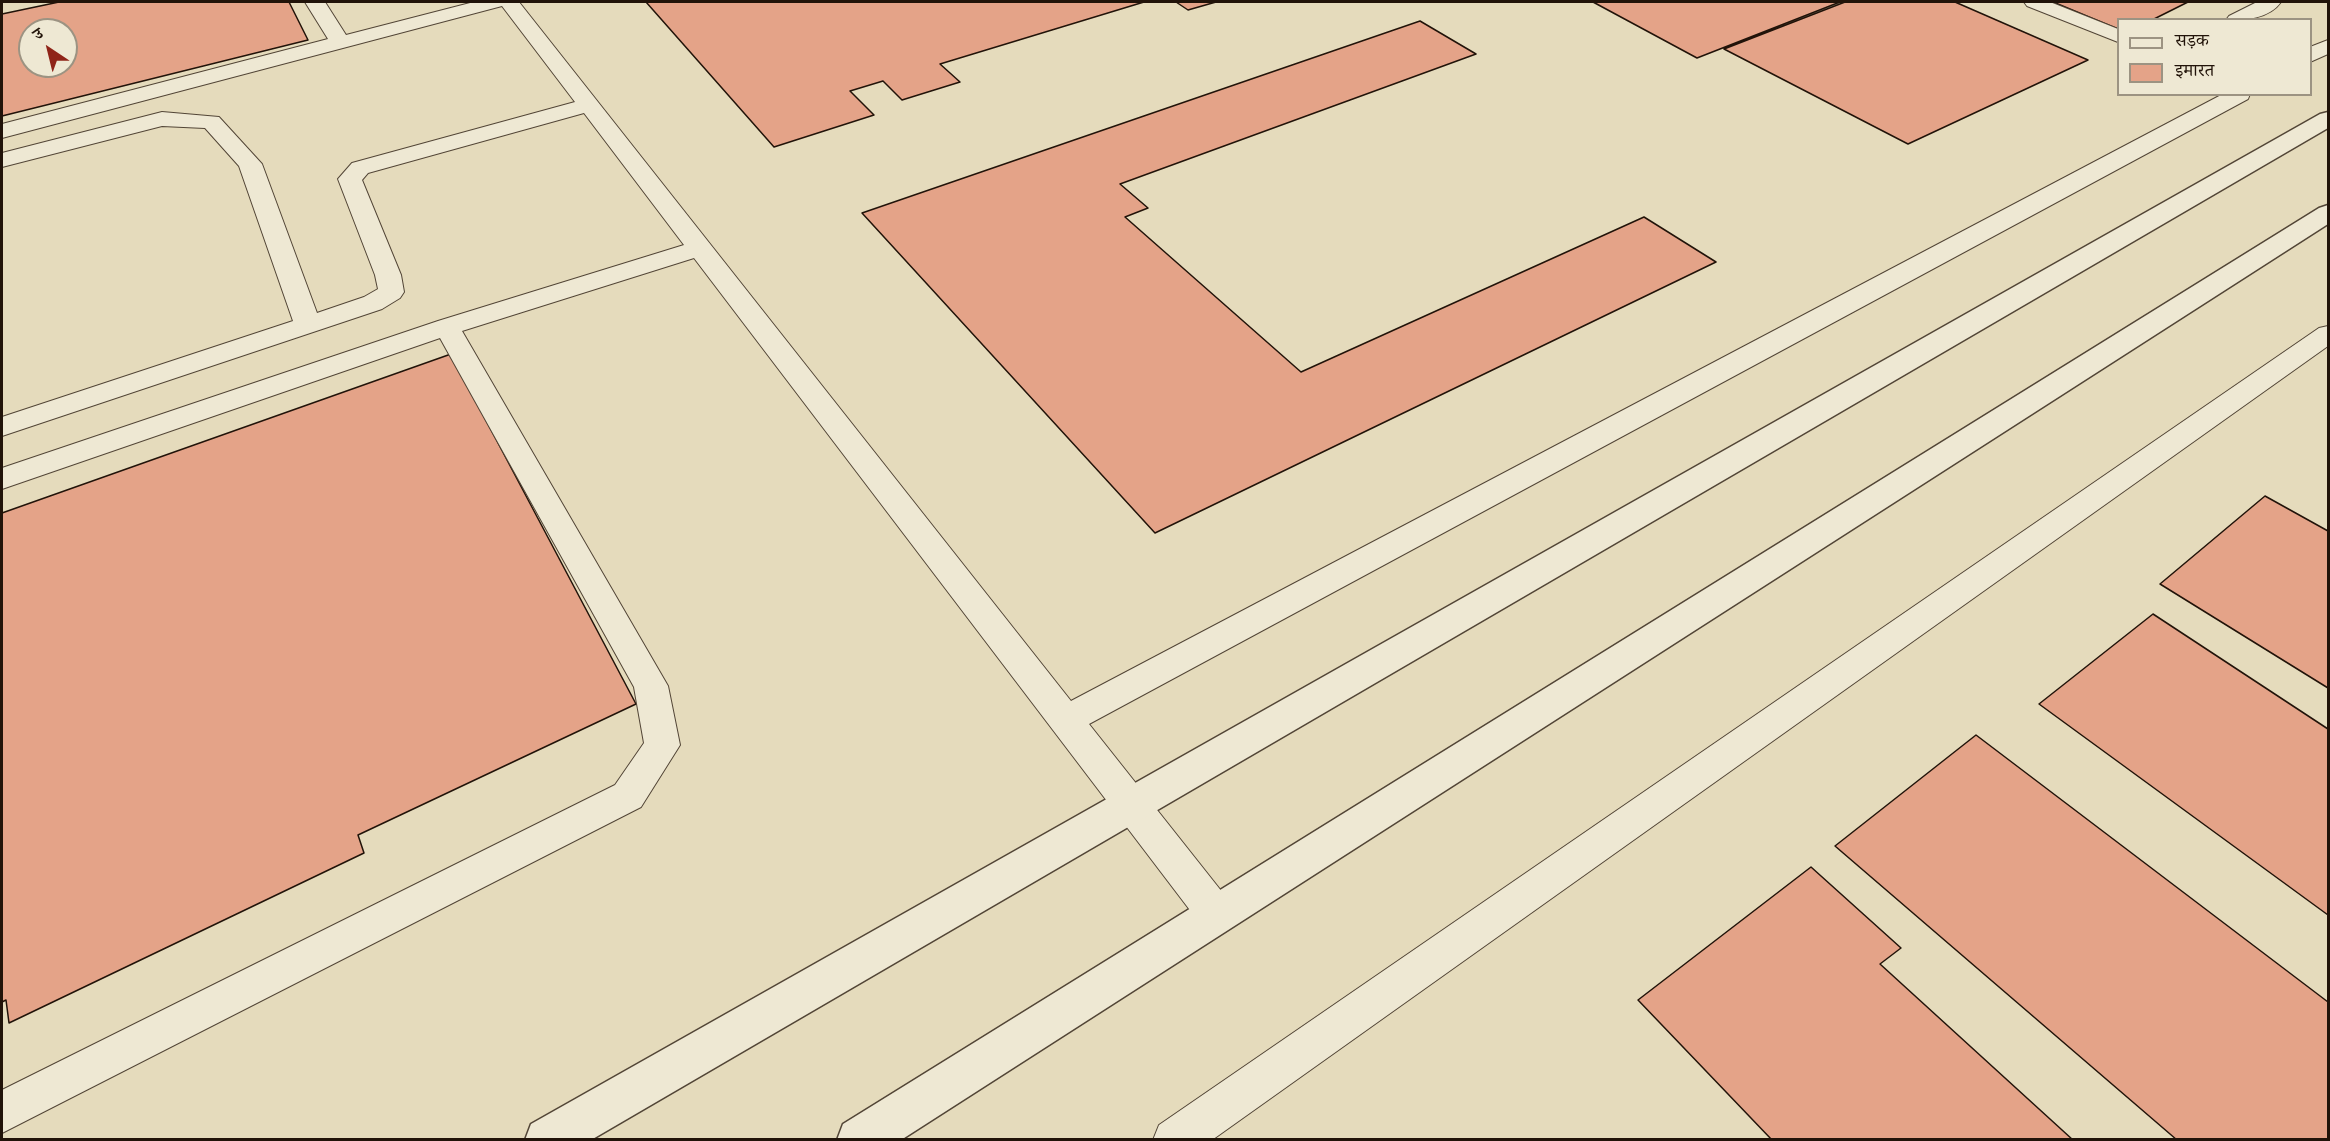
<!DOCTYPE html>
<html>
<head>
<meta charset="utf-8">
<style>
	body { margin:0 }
	#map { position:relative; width:2330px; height:1141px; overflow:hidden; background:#e5dbbc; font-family:"Old Standard TT","Noto Serif Devanagari",serif }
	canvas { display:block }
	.frame { position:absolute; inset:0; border:3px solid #211309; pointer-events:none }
	.legend { position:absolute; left:2117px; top:18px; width:195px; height:78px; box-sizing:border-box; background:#eee8d3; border:2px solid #9c9382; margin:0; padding:8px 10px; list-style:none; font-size:18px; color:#211309 }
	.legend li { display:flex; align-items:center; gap:12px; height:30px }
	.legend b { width:30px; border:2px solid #9c9382 }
	.north { position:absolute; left:18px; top:18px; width:60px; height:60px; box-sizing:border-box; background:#eee8d3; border:2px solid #9c9382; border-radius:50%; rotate:325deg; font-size:16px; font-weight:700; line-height:24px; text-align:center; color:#211309 }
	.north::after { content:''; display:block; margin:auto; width:21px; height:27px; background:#8f2418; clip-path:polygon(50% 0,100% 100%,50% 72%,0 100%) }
</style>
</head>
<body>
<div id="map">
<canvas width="2330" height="1141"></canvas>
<div class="frame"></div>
<ul class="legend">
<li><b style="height:8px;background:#eee8d3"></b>सड़क</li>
<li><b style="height:16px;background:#e4a388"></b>इमारत</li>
</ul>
<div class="north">उ</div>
</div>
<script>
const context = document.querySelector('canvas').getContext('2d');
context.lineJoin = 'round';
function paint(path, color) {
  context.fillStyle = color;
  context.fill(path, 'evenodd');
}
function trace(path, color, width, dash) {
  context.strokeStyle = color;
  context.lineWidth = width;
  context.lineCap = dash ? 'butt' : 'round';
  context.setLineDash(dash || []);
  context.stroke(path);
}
const building = new Path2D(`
	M59,2H289L308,40L2,116V14ZM30,30H66V66H30Z
	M646,2H1144L940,64L960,82L902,100L883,81L850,91L874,115L774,147Z
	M1176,2H1216L1188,10Z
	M1593,2H1840L1697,58Z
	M1845,2H1955L2088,60L1908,144L1724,49Z
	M2053,2H2188L2152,20H2118V29Z
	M1420,21L1476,54L1120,184L1148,208L1125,217L1301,372L1644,217L1716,262L1155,533L862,213Z
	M451,354L636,704L358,835L364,853L9,1023L6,1000L2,1002V513Z
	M2265,496L2328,531V688L2160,584Z
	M2153,614L2328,729V915L2039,704Z
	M1976,735L2328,1002V1140H2177L1835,846Z
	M1811,867L1901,948L1880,964L2073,1140H1772L1638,1000Z`);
paint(building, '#e4a388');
trace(building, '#211309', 1.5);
const service = new Path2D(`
	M305,2H325L346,35L474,2H519L1071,701L2223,94H2250L2248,99L1089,724L1230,902L1235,914L1230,926L1216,932L1202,926L694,258L462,331L668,686L680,745L641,807L2,1133V1090L615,785L644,743L634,687L440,338L2,489V468L438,321L684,245L584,113L368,173L362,180L401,275L404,292L400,298L382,309L2,436V417L293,321L239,166L205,128L162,126L2,167V153L162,112L219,117L262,164L317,313L364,297L378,289L375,275L338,179L352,163L575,102L502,6L2,138V124L328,39Z
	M2024,2H2050L2118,29V42L2027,6Z
	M2257,2H2281C2269,19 2245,20 2226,20L2229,16Z
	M2328,40V54L2310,62V47Z
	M2328,326V346L1212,1140H1153L1159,1125L2319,328Z`);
const tertiary = new Path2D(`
	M2328,112V128L591,1140H525L531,1124L2320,114Z
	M2328,205V224L901,1140H837L843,1124L2319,208Z`);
trace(service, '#524536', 2);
trace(tertiary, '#524536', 3);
paint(service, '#eee8d3');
paint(tertiary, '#eee8d3');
</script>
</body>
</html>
